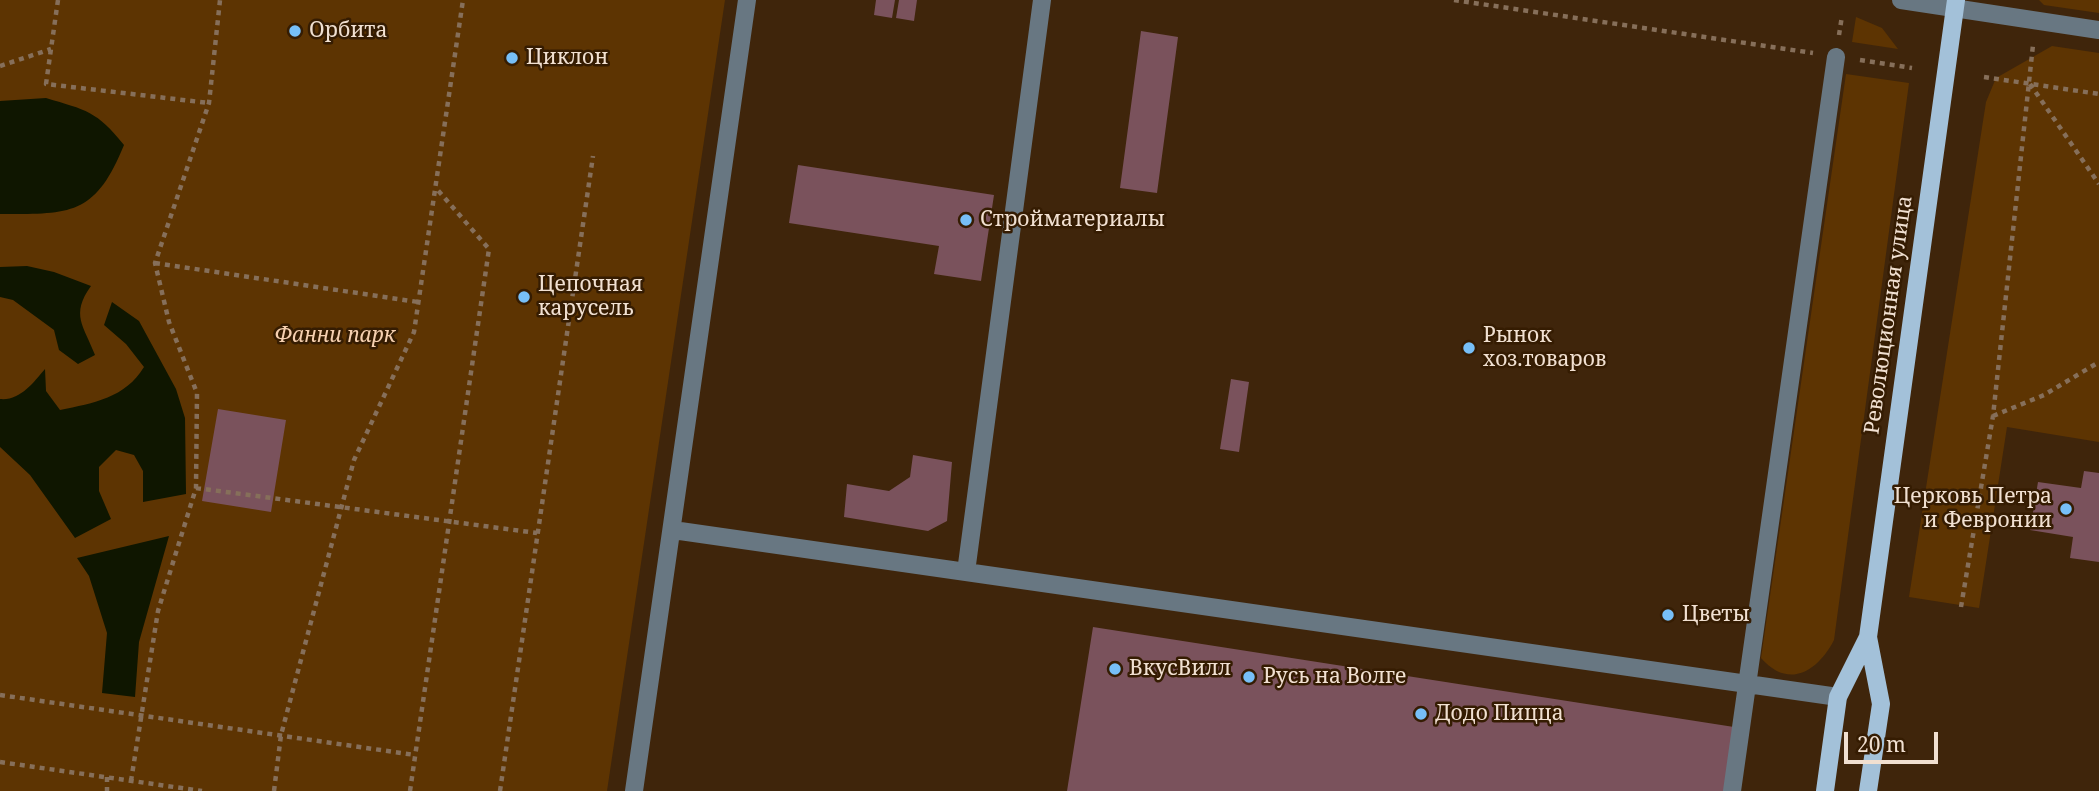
<!DOCTYPE html>
<html>
<head>
<meta charset="utf-8">
<style>
	body { margin:0 }
	#map { position:relative; width:2099px; height:791px; overflow:hidden; background:#3f250b; font-family:"Noto Serif",serif }
	canvas { display:block }
	.scale { position:absolute; left:1844px; top:732px; width:94px; height:32px; box-sizing:border-box; border:4px solid #f1e0d1; border-top:0; padding-left:9px; font-size:21px; line-height:24px; white-space:nowrap; color:#f1e0d1; -webkit-text-stroke:5px #351c02; paint-order:stroke }
</style>
</head>
<body>
<div id="map">
<canvas width="2099" height="791"></canvas>
<div class="scale">20 m</div>
</div>
<script>
const context = document.querySelector('canvas').getContext('2d');
context.lineJoin = 'round';
function paint(path, color) {
  context.fillStyle = color;
  context.fill(path, 'evenodd');
}
function trace(path, color, width, dash) {
  context.strokeStyle = color;
  context.lineWidth = width;
  context.lineCap = dash ? 'butt' : 'round';
  context.setLineDash(dash || []);
  context.stroke(path);
}
function write(font, color, halo, rows, align = 'center') {
  context.font = font + ' "Noto Serif",serif';
  context.lineWidth = 5;
  context.setLineDash([]);
  context.textBaseline = 'middle';
  context.strokeStyle = halo;
  context.fillStyle = color;
  for (const [text, x, y, turn = 0] of rows) {
    context.save();
    context.translate(x, y);
    context.rotate((+turn || 0) * Math.PI / 180);
    context.textAlign = isNaN(turn) ? turn : align;
    if (halo) context.strokeText(text, 0, 0);
    context.fillText(text, 0, 0);
    context.restore();
  }
}
paint(new Path2D(`
	M0,0H725L607,791H0Z
	M2039,0H2099V13L2044,5Z
	M1856,17L1882,28L1898,49L1852,42Z
	M2052,46L2099,53V442L2007,427L1979,608L1909,597L1986,102L1996,78Z
	M1846,74L1909,83L1834,640C1818,671 1789,690 1761,658Z`), '#5d3402');
paint(new Path2D(`
	M46,98C86,110 97,111 124,145C95,216 71,214 0,214V101Z
	M27,266L54,272L91,286C70,315 84,326 95,355L78,364L59,350L54,330L13,300L0,297V267Z
	M112,302L139,321L176,389L185,418L186,494L143,502V471L134,455L116,450L99,467V491L111,519L75,538L30,475L0,447V399C20,401 33,383 45,369L46,391L60,410C94,403 125,398 144,367L126,344L104,325Z
	M169,536L139,642L135,697L102,693L107,633L89,576L77,558Z`), '#0f1600');
paint(new Path2D(`
	M876,0H895L892,18L874,15Z
	M899,0H917L914,21L896,18Z
	M1141,31L1178,37L1157,193L1120,188Z
	M798,165L994,195L981,281L934,274L939,246L789,223Z
	M1231,379L1249,382L1239,452L1220,449Z
	M218,409L286,420L271,512L202,501Z
	M913,455L952,462L947,521L928,531L844,517L847,484L889,491L910,477Z
	M2084,471L2099,473V562L2070,558L2073,537L2030,530L2038,482L2081,488Z
	M1093,627L1734,727L1724,791H1067Z`), '#7a525c');
trace(new Path2D(`
	M58,0L46,84L209,103
	M1454,0L1813,53
	M1839,35L1842,16
	M1860,60L1912,68
	M0,66L51,49
	M1984,77L2099,94
	M2030,84L2099,184
	M155,263L418,302
	M1993,416L2044,395L2099,362
	M196,488L537,533
	M1961,607L1993,416L2033,45
	M0,695L415,755
	M0,762L202,791
	M107,777V791
	M131,781L158,611L196,488L197,393L169,322L155,263L209,103L220,0
	M274,791L281,735L354,460L414,332L463,0
	M410,791L489,249L436,188
	M500,791L593,156`), '#866f5a', 4.5, [5, 5]);
trace(new Path2D(`
	M1901,0L2099,30
	M673,530L1838,697
	M966,572L1042,0
	M634,791L747,0
	M1732,791L1836,57`), '#687782', 18);
trace(new Path2D(`
	M1868,637L1881,704L1868,791
	M1825,791L1838,697L1868,637L1956,0`), '#a3c1d9', 18);
for (const [x, y, r, color] of [
	[295,31,7,"#77bff7"],
	[512,58,7,"#77bff7"],
	[966,220,7,"#77bff7"],
	[524,297,7,"#77bff7"],
	[1469,348,7,"#77bff7"],
	[2066,509,7,"#77bff7"],
	[1668,615,7,"#77bff7"],
	[1115,669,7,"#77bff7"],
	[1249,677,7,"#77bff7"],
	[1421,714,7,"#77bff7"]
]) {
  const dot = new Path2D();
  dot.arc(x, y, r, 0, 2 * Math.PI);
  context.fillStyle = color;
  context.fill(dot);
  trace(dot, '#351c02', 2.5);
}
write('21px', '#f1e0d1', '#351c02', [
	["Орбита",309,31],
	["Циклон",526,58],
	["Стройматериалы",980,220],
	["Цепочная",538,285],
	["карусель",538,309],
	["Рынок",1483,336],
	["хоз.товаров",1483,360],
	["Церковь Петра",2052,497,"right"],
	["и Февронии",2052,521,"right"],
	["Цветы",1682,615],
	["ВкусВилл",1129,669],
	["Русь на Волге",1263,677],
	["Додо Пицца",1435,714]
], 'left');
write('21px', '#f1e0d1', '#351c02', [
	["Революционная улица",1889,315,-82]
]);
write('italic 21px', '#f6d0b0', '#351c02', [
	["Фанни парк",335,336]
]);
</script>
</body>
</html>
